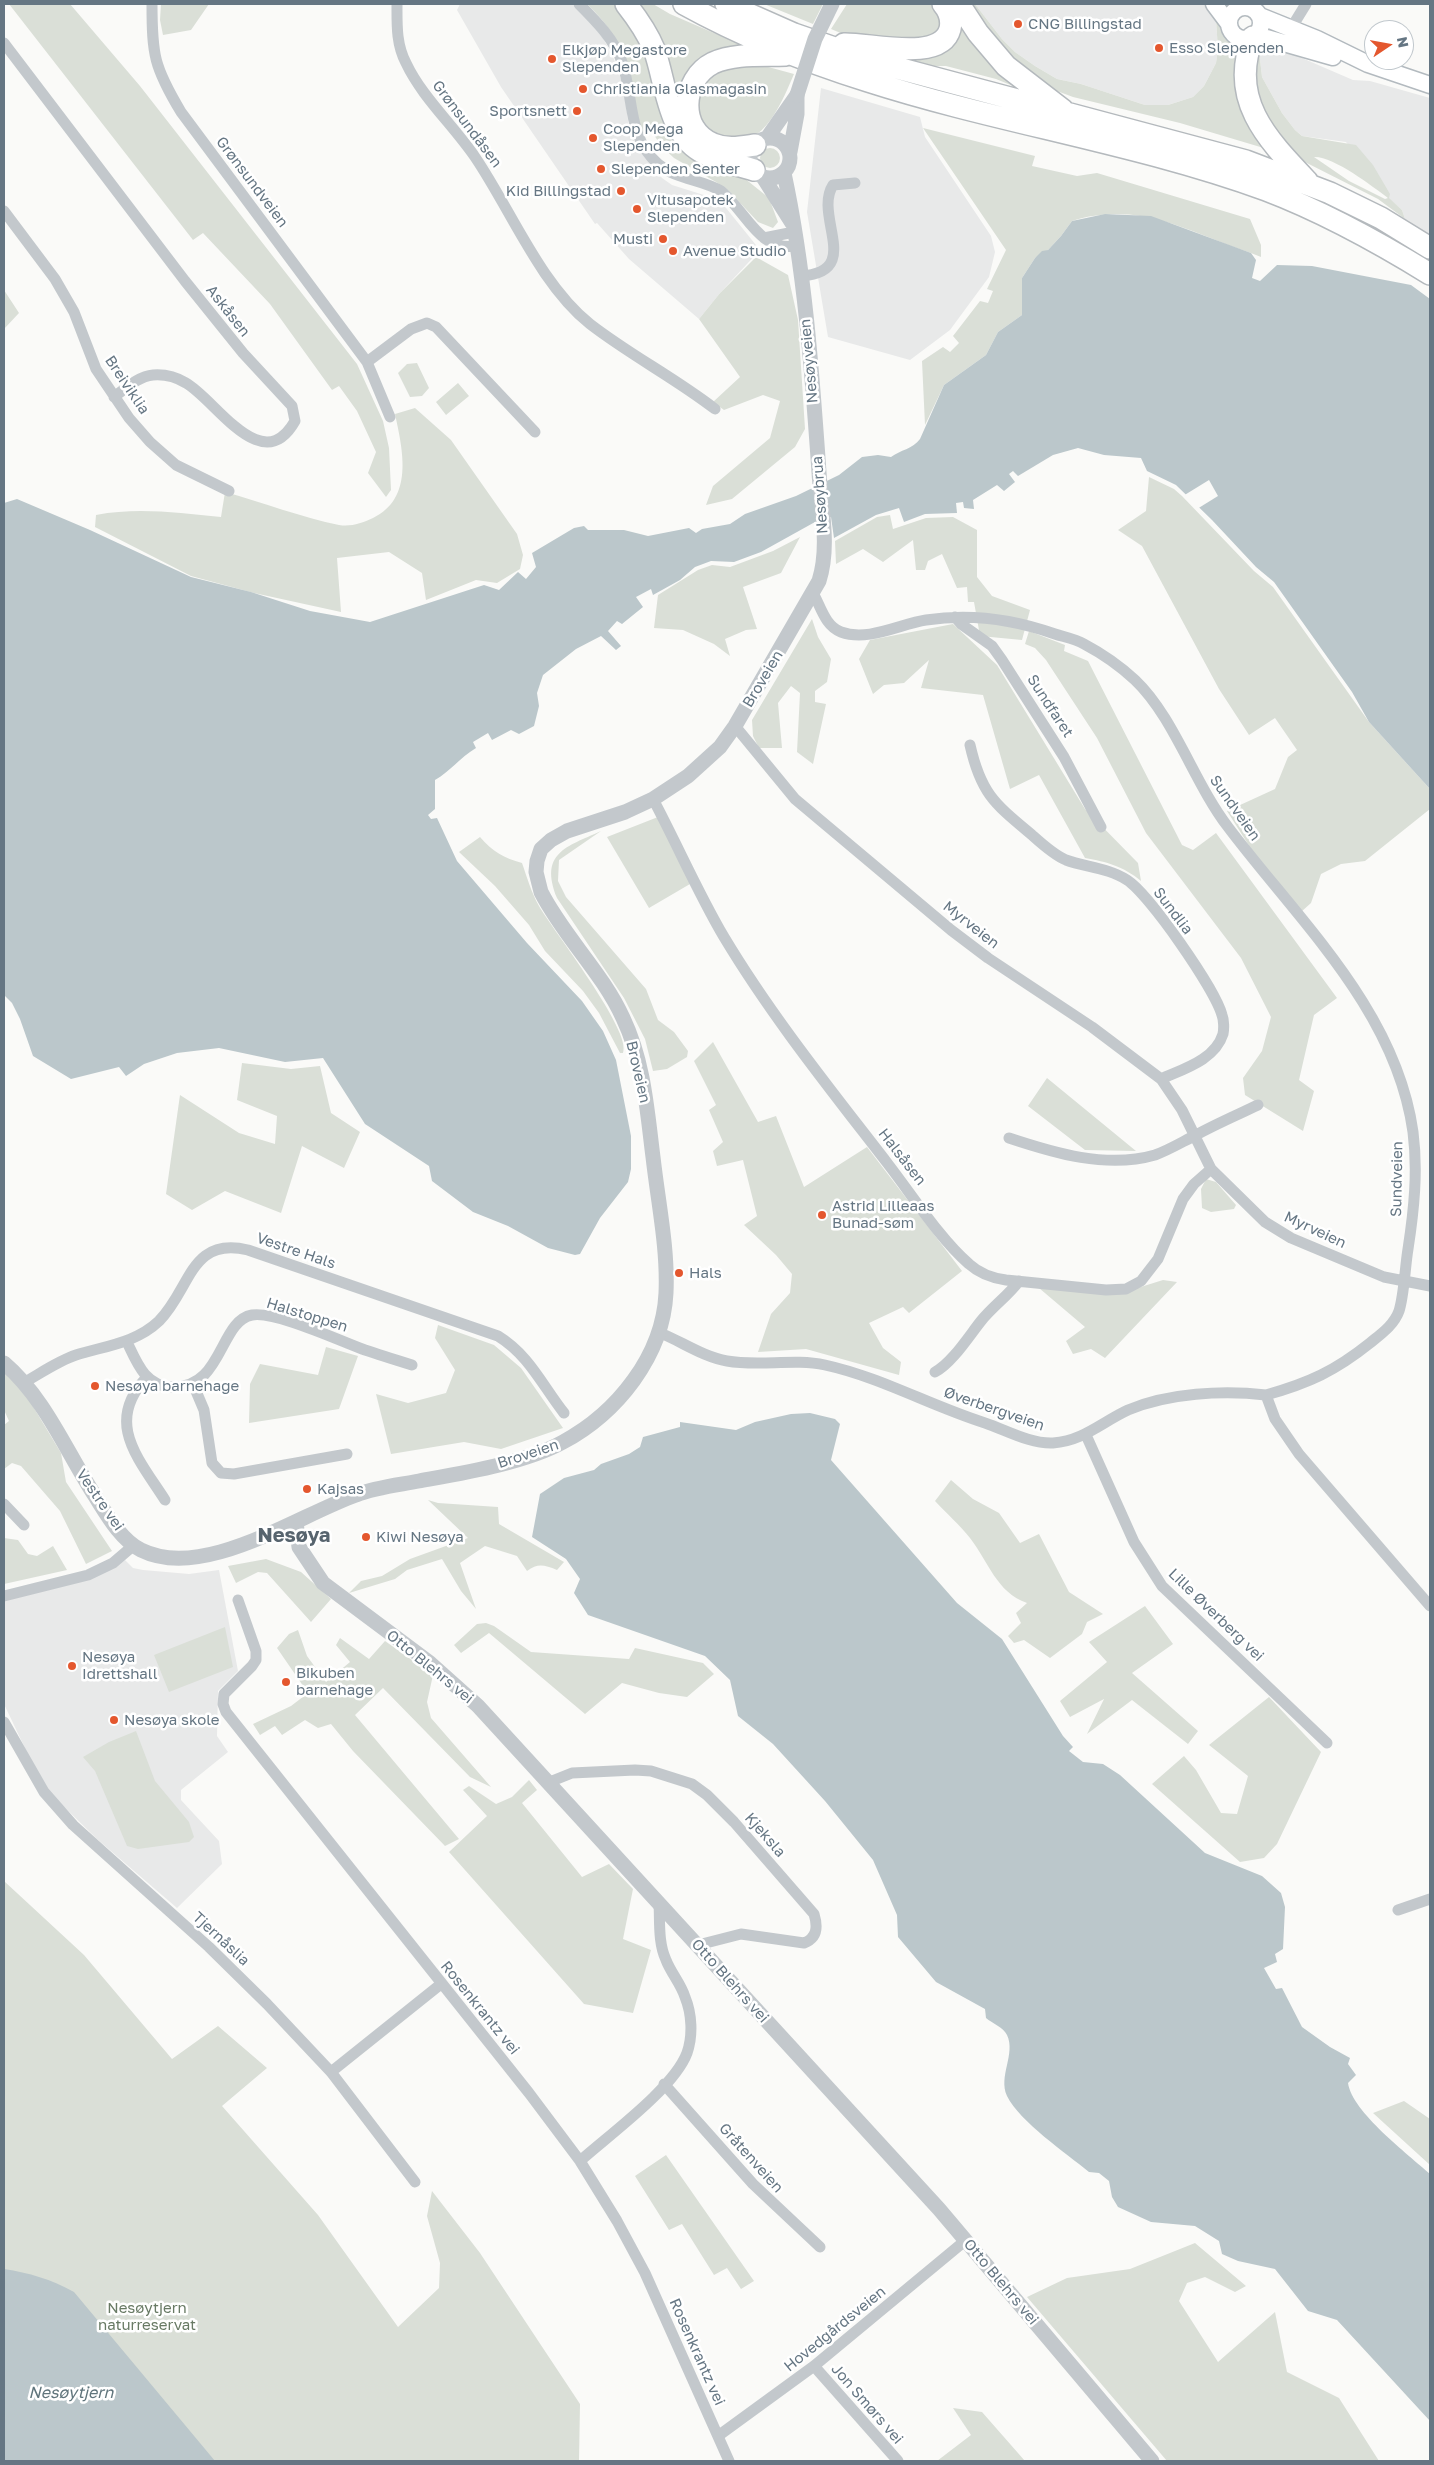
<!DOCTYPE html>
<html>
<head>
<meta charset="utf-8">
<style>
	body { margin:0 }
	#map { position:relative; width:1434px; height:2465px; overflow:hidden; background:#fafaf8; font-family:"Golos Text",sans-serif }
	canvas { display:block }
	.frame { position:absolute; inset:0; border:5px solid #657683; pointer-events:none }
	.north { position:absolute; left:1364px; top:20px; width:50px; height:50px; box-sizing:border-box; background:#fff; border:1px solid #c1c8cd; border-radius:50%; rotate:78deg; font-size:14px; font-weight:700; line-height:20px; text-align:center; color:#657683 }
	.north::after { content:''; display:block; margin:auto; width:18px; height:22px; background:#e4572e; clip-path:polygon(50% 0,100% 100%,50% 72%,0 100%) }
</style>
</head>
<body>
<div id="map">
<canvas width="1434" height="2465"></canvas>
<div class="frame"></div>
<div class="north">N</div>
</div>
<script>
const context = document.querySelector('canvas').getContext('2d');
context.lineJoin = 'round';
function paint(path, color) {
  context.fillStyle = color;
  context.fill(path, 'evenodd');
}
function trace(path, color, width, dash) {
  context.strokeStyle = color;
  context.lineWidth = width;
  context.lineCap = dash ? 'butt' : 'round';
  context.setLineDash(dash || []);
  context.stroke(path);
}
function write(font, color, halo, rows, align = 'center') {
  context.font = font + ' "Golos Text",sans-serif';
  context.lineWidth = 5;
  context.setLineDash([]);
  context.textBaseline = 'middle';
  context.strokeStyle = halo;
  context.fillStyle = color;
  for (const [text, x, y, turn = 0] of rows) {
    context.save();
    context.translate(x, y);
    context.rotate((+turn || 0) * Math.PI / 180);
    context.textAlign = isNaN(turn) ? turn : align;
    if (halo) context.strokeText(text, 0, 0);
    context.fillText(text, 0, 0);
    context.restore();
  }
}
paint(new Path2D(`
	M460,4H572L587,18L603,38L614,59L623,85L630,134L647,160L662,178L672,185L707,196L722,203L760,250L720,293L699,319L629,259L597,223L595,224L501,87L457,10Z
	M975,4H1204L1216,19L1218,50L1216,63L1204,86L1193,97L1168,105H1145L1081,84L1057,79L1035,66L1015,52L1002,39Z
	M1268,46L1288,52L1353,80L1370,81L1430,98V236L1405,219L1402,210L1388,198L1346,142L1302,136L1295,130L1282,113L1262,77L1259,50Z
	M821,88L920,117L925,137L991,236L995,252L989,277L950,330L910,360L828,337L807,212Z
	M125,1560L133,1568L143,1570L189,1574L219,1570L238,1671L218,1691L217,1736L228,1752L181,1790V1800L219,1841L222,1864L177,1908L97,1839L49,1792L32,1763L4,1704V1600Z`), '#e8e9e9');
paint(new Path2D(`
	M9,4H70L140,86L357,364L383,421L389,448L391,490L386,497L368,473L376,452L357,411L339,386L332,390L270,304L203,233L193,240Z
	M161,4H209L191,30L163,35L160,20Z
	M587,4H617L635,25L667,116L769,198L778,222L773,228L758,222L729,191L716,182L674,158L661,146L651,130L643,133L639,126C630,74 628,43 587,4Z
	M634,4H653L670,14L744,46L680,104Z
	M764,4H823L813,24Z
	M847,4H935L944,21L931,42L843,34L831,29Z
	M966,4H975L1002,39L1015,52L1035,66L1057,79L1081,84L1145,105H1168L1193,97L1204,86L1216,63L1218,50L1216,19L1226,36L1241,46L1267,149L1180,123L1073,97L1049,88L1012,63Z
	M957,19L1030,93L996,79L946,66H928L886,53L920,54Z
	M1259,50L1262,77L1282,113L1295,130L1302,136L1356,145L1373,165L1390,194L1389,198L1402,210L1405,219L1378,199L1293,156L1283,148L1253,93L1255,54ZM1314,157C1333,156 1372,186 1388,198L1385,199L1349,181Z
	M761,65L794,74C784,97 766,144 735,141C725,140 714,134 705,131L693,99L716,67Z
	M923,128L1035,156L1032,166L1077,176L1097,173L1250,219L1261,245V257C1247,251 1232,247 1218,241C1168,221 1126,204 1072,221L1061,236L1048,250L1035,258L1022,278V315L998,332L986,355L944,385L925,425L922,361L943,347L950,352L959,343L953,336L980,301L988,303L993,291L987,289L1006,250Z
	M760 158a10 10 0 1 1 20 0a10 10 0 1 1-20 0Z
	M756,257L788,275L798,320L805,429L795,447L732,499L706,505L713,486L770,438L780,401L763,395L724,410L713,402L740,377L699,319L720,293Z
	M4,290L19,313L4,329Z
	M417,363L429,388L422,396L410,397L398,373L407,364Z
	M458,383L469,396L446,415L436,402Z
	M415,408L451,440L517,534L523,555L520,569L497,583L476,580L426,600L422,573L389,552L337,558L341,612L254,593L191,576L95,527L96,515C138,507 179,513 221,517L225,492C262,502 303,518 339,525C351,527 362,523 373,518C414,498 403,451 395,414Z
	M1149,477L1174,489L1182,496L1254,571L1273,587L1369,722L1430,789V809L1365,861L1341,864L1321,874L1311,903L1301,912L1260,863L1227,811L1275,789L1288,757L1297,750L1275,718L1249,735L1219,689L1142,546L1118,530L1146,511Z
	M890,515L893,529L926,518L953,517L977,530V577L992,596L1030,610L1022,640L980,636L974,602H968L967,587L957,588L942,554L928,561L925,570H916L913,540L883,562L863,549L836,564L835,541L877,517Z
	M800,537L781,573L743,587L757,629L746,630L725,639L730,656L714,644L683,630L654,628L658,595L698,570L712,565L730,567L773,551Z
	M812,619L818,637L831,659L827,682L815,691V702L826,704L813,764L797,752L800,693L791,686L778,703L782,748H759L753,736L752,720Z
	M953,624L997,665L1085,809L1138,863L1141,881C1123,866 1107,862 1085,858L1039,775L1010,789L983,695L921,688L929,660L904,683L884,685L873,694L859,659L870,640Z
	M1029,631L1065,645L1064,651L1088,661L1182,845L1193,850L1216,833L1337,998L1314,1015L1299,1080L1314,1091L1303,1131L1245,1095L1243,1078L1262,1051L1271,1017L1241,958L1146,833L1097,738L1046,660L1035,648L1025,644Z
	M658,817L690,884L649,908L607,837Z
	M601,831L559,860L558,881L566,897L646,989L658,1020L674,1032L688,1051L687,1057L667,1069L653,1071L645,1039L624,998L557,898C539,853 566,847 601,831Z
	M480,837C493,852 504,858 522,863C527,877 531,892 539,906C552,929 633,1032 623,1053H620L599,1013L583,991L545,951L529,925L495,886L459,852Z
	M713,1042L758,1122L776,1116L804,1187L867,1147L962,1271L909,1313L903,1307L869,1323L883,1348L901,1362L899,1375L806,1349L758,1352L771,1314L790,1293L792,1274L776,1255L744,1225L757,1216L743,1160L717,1166L713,1151L723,1142L709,1110L716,1105L694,1061Z
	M242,1063L291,1069L320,1066L331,1113L360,1132L344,1168L302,1146L281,1213L225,1191L192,1210L166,1194L180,1095L239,1133L275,1144L277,1116L237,1100Z
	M1047,1078L1136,1151L1085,1150L1028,1106Z
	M1206,1179L1216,1182L1236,1205L1234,1209L1211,1212L1202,1208L1201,1189Z
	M1163,1280L1177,1282L1105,1358L1091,1349L1073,1354L1066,1341L1085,1327L1039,1288L1128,1291Z
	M438,1325L494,1345L521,1368L563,1428L501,1449L464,1442L391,1454L376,1394L408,1403L446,1393L455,1370L435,1338Z
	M326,1347L358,1356L339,1409L249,1423L250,1384L260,1364L318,1375Z
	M4,1368L22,1388L61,1453L66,1482L112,1551L86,1564L60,1511L21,1466L12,1463L4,1469V1425L9,1421L4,1410Z
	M951,1480L973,1499L999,1513L1020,1543L1039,1534L1069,1592L1103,1614L1087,1622L1082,1634L1050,1658L1024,1640L1014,1643L1008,1636L1021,1623L1016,1613L1027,1603C997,1593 988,1561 970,1538C960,1525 946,1513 935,1501Z
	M428,1500L438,1503L498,1507L499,1524L564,1562L557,1570C544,1565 538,1563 527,1571L517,1556L485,1546L460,1563L476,1609L461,1591L442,1559L407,1570L395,1579L349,1593L361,1581L382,1576L410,1559L468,1538Z
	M4,1538L18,1540L28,1554L37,1556L53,1546L67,1570L4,1584Z
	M266,1559L301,1572L331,1599L311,1622L267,1573L258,1572L236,1583L228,1566Z
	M1145,1606L1173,1644L1132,1673L1198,1731L1188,1744L1132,1700L1087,1734L1104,1699L1070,1717L1060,1701L1107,1662L1089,1642Z
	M486,1623L494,1626L531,1652L629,1659L635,1648L703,1663L714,1674L687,1697L659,1693L622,1683L585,1714L489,1633L461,1653L454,1645L477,1624Z
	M225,1627L233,1667L169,1692L154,1655Z
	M298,1630L307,1656L326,1682L350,1662L336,1645L340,1638L369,1659L385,1641L433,1675L427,1702L431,1718L491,1787L470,1777L383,1688L355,1715L459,1839L445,1846L353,1751L331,1724L318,1728L305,1720L282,1735L275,1726L260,1735L253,1724L291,1706L308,1693L277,1648L289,1634Z
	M1269,1697L1321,1752L1277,1844L1264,1858L1240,1862L1152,1784L1184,1756L1196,1770L1221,1813L1237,1814L1248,1776L1209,1745Z
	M136,1731L155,1781L189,1822L194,1837L189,1842L138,1849L127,1846L95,1771L83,1757L109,1742Z
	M529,1780L537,1790L522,1803L582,1877L609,1864L633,1889L623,1939L651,1950L633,2013L584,2004L449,1852L487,1816L463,1790L469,1786L496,1804L512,1797Z
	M4,1881L84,1955L172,2059L218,2026L267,2068L222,2106L318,2215L398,2327L439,2288L440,2263L427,2216L432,2191L480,2253L580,2404L579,2461H4Z
	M1404,2101L1430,2119V2165L1373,2113Z
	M666,2155L754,2281L741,2289L727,2268L714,2275L682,2224L669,2230L635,2176Z
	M1195,2243L1246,2286L1235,2292L1205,2277L1187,2283L1179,2301L1218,2362L1275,2312L1287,2372L1339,2398L1379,2461H1167L1027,2297L1067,2278L1130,2269Z
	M953,2408L982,2412L1025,2461H937L971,2435Z`), '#dadfd7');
paint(new Path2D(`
	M1105,214L1151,216L1251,253L1256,260L1252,278L1260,281L1277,265L1312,266L1411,285L1430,299V789L1369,722L1352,692L1274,582L1256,567L1212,520L1176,485L1147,471L1141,458L1104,455L1078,448L1053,455L1018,476L1013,471L1009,474L1015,482L1004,491L997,485L973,500L974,509L964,508L963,502L956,503L957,513L925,514L904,522L899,508L876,515L834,538L831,517L815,522L761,552L734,562L711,561L695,567L680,580L653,595L651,589L636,597L643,607L622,624L617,621L608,631L621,646L616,650L601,636L576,649L543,675L537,693L539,706L534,726L519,734L511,730L492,740L488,733L473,742L476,748C459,758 451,771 435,780V809L428,815L431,819L437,818L457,861L527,943L582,1001L603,1031L616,1060L631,1136V1169L628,1182L600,1218L580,1254L575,1255L548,1248L508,1226L473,1212L432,1181L429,1166L365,1124L323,1058L285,1062L219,1048L177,1053L144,1064L126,1076L119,1067L71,1079L33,1056L20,1019L12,1003L4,995V503L17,499L90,530L191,577L251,592L310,611L370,622L484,585L499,590L518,572L526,579L536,567L532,553L574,528L584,526L588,530H624L648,536L689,528L696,533L702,529L730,524L745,514L796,496L839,475L862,457L878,455L891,457C900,450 913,449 920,439L944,385L986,355L998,332L1022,315V278L1035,258L1042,251L1048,250L1061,236L1072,221Z
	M810,1413L835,1419L840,1424L831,1460L957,1603L1002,1639L1063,1736L1073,1747L1069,1751L1083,1762L1103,1764L1120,1775L1205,1853L1262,1876L1281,1893L1285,1907L1283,1949L1275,1954L1277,1962L1264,1968L1276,1989L1282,1988L1302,2027L1330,2047L1350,2058L1348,2064L1356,2075L1348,2083C1352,2112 1408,2154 1430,2174V2421L1337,2320L1308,2311L1275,2269L1238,2261L1222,2254L1219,2241L1195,2226L1151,2222L1118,2207L1112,2197L1109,2181L1099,2173L1089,2172C1066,2153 1020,2122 1007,2096C998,2076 1016,2054 1007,2035C1004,2028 992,2023 986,2018L985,2009L936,1982L898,1937L897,1915L873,1860L825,1801L773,1744L738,1716L730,1680L705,1656L588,1615L574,1593L580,1579L566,1559L532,1537L540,1494L564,1478L594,1470L601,1464L629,1454L640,1447L643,1437L680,1427V1422L736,1430L755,1422L791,1414Z
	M4,2269C29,2273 51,2279 74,2292L215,2461H4Z`), '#bbc7cb');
paint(new Path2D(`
	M1209,480L1218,496L1197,509L1183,496Z`), '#fafaf8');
const secondary = new Path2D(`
	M1214,4L1229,24
	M1229 23a16 16 0 1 1 32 0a16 16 0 1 1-32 0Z
	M1260,16L1317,39L1368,64L1430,85
	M1256,35L1333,57`);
const motorway = new Path2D(`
	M626,4C637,18 647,32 654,49C666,82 667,131 700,151C716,161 736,164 754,170
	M684,4C742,36 804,61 868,81C999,123 1137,143 1266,190C1324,212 1378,242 1430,274
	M726,4L794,34L875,62L1246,161L1330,193L1381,218L1430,248
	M959,4L978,33L1006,66L1063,110
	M1253,37C1228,99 1267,139 1307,181
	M844,44C870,43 941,63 950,29C952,20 949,11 943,4
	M755,145C741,147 727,150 713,144C678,130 681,79 713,63C735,53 763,56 786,55`);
trace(secondary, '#b3babf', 19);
trace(motorway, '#b4b9bd', 24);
trace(new Path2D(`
	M152,4C152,55 154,67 181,112L367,362L390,417
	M397,4C397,24 396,44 406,63C422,97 453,125 475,157C511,210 540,284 590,324C630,355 675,378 715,409
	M579,4C596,21 614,39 622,62C634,97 627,137 658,164C677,180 701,179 721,191C747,212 758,252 797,246
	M1290,30L1306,4
	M4,43L185,281L243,353L292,406L295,421C262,479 216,400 186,383C176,377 166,374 153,375C139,376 125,389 114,397
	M4,211L55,279L74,312L96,369L129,418L150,442L176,465L229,491
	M764,238L794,232
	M801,276C864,272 813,216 833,185L855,183
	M367,362L411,329L427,323L436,327L535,432
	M813,593C821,607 825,626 841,632C868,642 900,624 926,620C971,613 1013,619 1055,634C1064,637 1075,639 1084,644C1101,653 1120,666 1135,680C1174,717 1194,783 1228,827C1298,920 1396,1010 1413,1132C1418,1171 1414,1210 1408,1249C1405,1267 1404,1296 1399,1311C1394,1325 1381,1334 1370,1343C1335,1371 1309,1383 1266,1395
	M955,617L961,624L992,646L1002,660L1064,757L1101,827
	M735,726L795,799L951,930L988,958L1092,1027L1161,1079L1182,1110L1211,1169L1265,1222L1291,1238L1384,1277L1430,1286
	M970,745C981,794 995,804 1032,835C1042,844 1054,855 1066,860C1085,867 1109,868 1127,880C1149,894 1215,989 1222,1015C1224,1020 1224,1029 1223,1034C1215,1060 1183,1069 1161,1079
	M653,799C677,844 698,893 724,937C772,1017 831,1090 888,1164C912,1195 940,1239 969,1264C980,1274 991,1278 1006,1280L1106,1290L1126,1289L1141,1281L1158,1259L1183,1199L1194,1184L1211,1169
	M1009,1138C1054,1153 1107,1169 1155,1155C1169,1150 1182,1142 1196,1135C1216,1124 1237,1115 1258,1105
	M658,1332C681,1341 703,1357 727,1361C760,1367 793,1358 825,1365C880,1377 931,1406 985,1423C1006,1430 1030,1444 1053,1443C1083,1441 1102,1422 1128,1410C1168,1393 1223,1390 1266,1395L1275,1419L1299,1454L1430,1606
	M127,1342C137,1363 145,1386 172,1387C223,1389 219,1321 252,1315C276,1311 340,1341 365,1350C380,1355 396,1360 412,1365
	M935,1372C952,1363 969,1336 981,1321C993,1306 1008,1296 1019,1281
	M147,1377C104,1422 138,1458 165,1500
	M25,1382C41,1373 58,1361 76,1355C105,1346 136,1343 159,1321C191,1289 190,1236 248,1250L498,1336C529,1355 542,1385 564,1413
	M193,1384L204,1410L212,1463L221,1473L234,1474L347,1454
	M1086,1435L1134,1542L1162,1586L1327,1743
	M4,1504L24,1525
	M4,1596L88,1575L113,1563L134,1545
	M238,1600L256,1651V1660L252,1666L224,1694L223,1704L226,1712L529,2093L580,2161L617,2221L645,2273L729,2461
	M4,1722L44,1792L73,1825L209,1947L267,2004L331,2072L415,2182
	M547,1783L572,1773L635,1770L651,1771L692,1784L707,1795L734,1822L814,1914C818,1927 817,1938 804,1943L741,1934L698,1945
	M1398,1910L1430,1899
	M331,2072L441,1984
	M664,2084L753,2184L820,2247
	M580,2161C609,2135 674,2088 687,2053C693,2036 692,2014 685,1997C681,1984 671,1973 666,1960C658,1943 660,1922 659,1903
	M814,2366L898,2461
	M718,2436L814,2366L966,2240`), '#c3c8cc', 11);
trace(new Path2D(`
	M750 158a20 20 0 1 1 40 0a20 20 0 1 1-40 0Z
	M767,138L797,95
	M790,152L797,114V95
	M763,177L792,223
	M4,1363C45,1398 66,1451 95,1496C107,1515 121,1540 141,1550C203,1581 297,1516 356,1495C376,1487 398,1485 419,1481C463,1473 525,1463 563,1442C617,1413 663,1356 666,1293C668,1248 658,1202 653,1157C647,1110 644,1062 623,1018C602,972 564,937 541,892L536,872L537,861L541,849L551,840L567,831L625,812L653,799L688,776L720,747L735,726L819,581C830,547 821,507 819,472C812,372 805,271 784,173
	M296,1522L299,1547L323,1583L430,1663L478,1706L939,2209L1152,2461`), '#c3c8cc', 15);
trace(secondary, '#fff', 16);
trace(motorway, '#fff', 21);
trace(new Path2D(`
	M797,95L815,39L832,4`), '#c3c8cc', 15);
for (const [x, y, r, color] of [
	[1018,24,5,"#e4572e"],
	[1159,48,5,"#e4572e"],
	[552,59,5,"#e4572e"],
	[583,89,5,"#e4572e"],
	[577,111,5,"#e4572e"],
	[593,138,5,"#e4572e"],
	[601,169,5,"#e4572e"],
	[621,191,5,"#e4572e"],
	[637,209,5,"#e4572e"],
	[663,239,5,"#e4572e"],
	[673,251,5,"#e4572e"],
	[822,1215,5,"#e4572e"],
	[679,1273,5,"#e4572e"],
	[95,1386,5,"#e4572e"],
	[307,1489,5,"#e4572e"],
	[366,1537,5,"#e4572e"],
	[72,1666,5,"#e4572e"],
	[286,1682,5,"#e4572e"],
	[114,1720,5,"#e4572e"]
]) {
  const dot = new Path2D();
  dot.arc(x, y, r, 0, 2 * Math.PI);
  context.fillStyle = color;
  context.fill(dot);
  trace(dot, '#fff', 2);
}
write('15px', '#657683', '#fff', [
	["CNG Billingstad",1028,24],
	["Esso Slependen",1169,48],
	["Elkjøp Megastore",562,50],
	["Slependen",562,67],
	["Christiania Glasmagasin",593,89],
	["Sportsnett",567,111,"right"],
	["Coop Mega",603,129],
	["Slependen",603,146],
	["Slependen Senter",611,169],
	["Kid Billingstad",611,191,"right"],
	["Vitusapotek",647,200],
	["Slependen",647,217],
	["Musti",653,239,"right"],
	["Avenue Studio",683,251],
	["Astrid Lilleaas",832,1206],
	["Bunad-søm",832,1223],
	["Hals",689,1273],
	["Nesøya barnehage",105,1386],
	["Kajsas",317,1489],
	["Kiwi Nesøya",376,1537],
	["Nesøya",82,1657],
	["Idrettshall",82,1674],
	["Bikuben",296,1673],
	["barnehage",296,1690],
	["Nesøya skole",124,1720]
], 'left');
write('15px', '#657683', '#fff', [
	["Grønsundåsen",467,124,53],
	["Grønsundveien",252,182,53],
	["Askåsen",228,311,52],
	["Nesøyveien",809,361,-95],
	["Breiviklia",127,385,56],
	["Nesøybrua",820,495,-94],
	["Broveien",763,679,-59],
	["Sundfaret",1050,706,57],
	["Sundveien",1235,808,55],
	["Sundlia",1173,911,53],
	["Myrveien",971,925,38],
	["Broveien",638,1072,77],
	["Halsåsen",902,1157,52],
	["Sundveien",1397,1179,-89],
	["Myrveien",1315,1230,25],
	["Vestre Hals",296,1251,19],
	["Halstoppen",307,1315,17],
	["Øverbergveien",994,1409,19],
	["Broveien",528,1454,-18],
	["Vestre vei",100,1500,55],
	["Lille Øverberg vei",1216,1615,44],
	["Otto Blehrs vei",430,1667,39],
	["Kjeksla",765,1835,49],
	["Tjernåslia",221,1939,43],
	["Otto Blehrs vei",730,1981,48],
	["Rosenkrantz vei",480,2008,51],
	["Gråtenveien",751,2158,48],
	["Otto Blehrs vei",1001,2282,50],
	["Hovedgårdsveien",835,2329,-39],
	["Rosenkrantz vei",697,2352,66],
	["Jon Smørs vei",867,2404,49]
]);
write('15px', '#687a64', '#fff', [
	["Nesøytjern",147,2308],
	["naturreservat",147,2325]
]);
write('italic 16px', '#60757c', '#fff', [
	["Nesøytjern",71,2393]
]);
write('bold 20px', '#57646e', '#fff', [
	["Nesøya",294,1536]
]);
</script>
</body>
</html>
